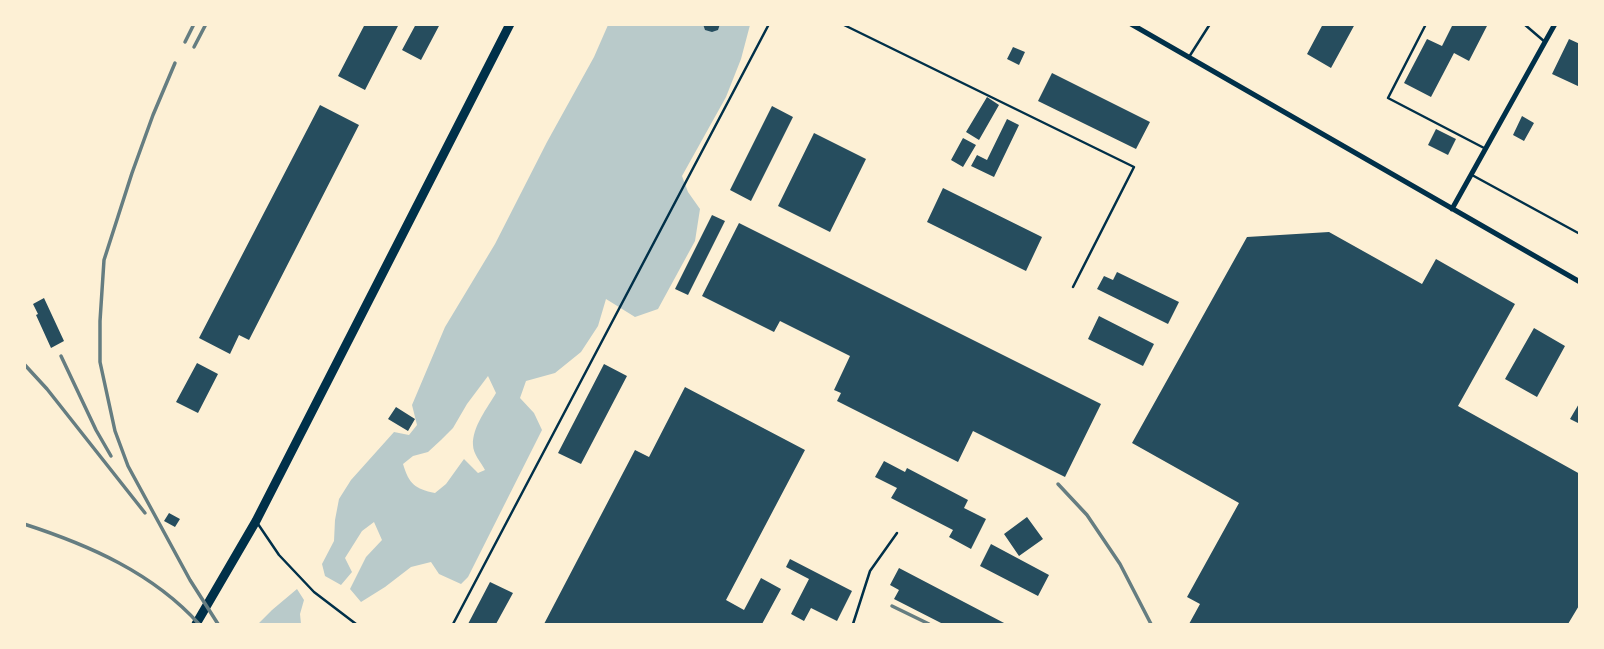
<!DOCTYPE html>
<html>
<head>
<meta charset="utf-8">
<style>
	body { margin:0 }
	#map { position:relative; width:1604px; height:649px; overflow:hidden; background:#fdf0d5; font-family:"PT Sans Narrow",sans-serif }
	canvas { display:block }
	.frame { position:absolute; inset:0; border:26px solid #fdf0d5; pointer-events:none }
</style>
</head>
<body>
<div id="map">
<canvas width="1604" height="649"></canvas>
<div class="frame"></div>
</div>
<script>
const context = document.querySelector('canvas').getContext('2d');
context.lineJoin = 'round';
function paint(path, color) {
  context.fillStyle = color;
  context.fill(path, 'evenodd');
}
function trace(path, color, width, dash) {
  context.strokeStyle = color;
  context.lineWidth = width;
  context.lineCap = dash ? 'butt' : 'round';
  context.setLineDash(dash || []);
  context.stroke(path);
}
paint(new Path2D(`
	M608,25H750L741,59L726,97L682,176L688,192L700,209L695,241L658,309L635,317L606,299L598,326L581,352L555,373L526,381L520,398L534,413L542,430L468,577L461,584L439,574L431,562L411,567L385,587L361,602L350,589L366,557L382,540L374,522L362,531L345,558L352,572L341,585L325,576L322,564L334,541L335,520L339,499L351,480L394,432L409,435L417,425L412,405L445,327L495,244L547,142L594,57ZM488,376L496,393C488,407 472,427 473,445C473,454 481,462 485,470L478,473L464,459L446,484L435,493C415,489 409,484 403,464L413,456L428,452L441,440L453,428L467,404Z
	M297,589L304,600L300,614L301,624H258L272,610Z`), '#b9caca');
paint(new Path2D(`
	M365,24H399L365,90L338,76Z
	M416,24H440L421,60L402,50Z
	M703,24H720L718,30L712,32L705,30Z
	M1323,24H1355L1331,68L1307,54Z
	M1453,24H1488L1469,61L1454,53L1431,97L1404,83L1427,39L1442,46Z
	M1569,39L1580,44V87L1552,74Z
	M1013,47L1025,52L1019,65L1007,59Z
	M1052,73L1150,122L1136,149L1038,101Z
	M987,97L999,105L979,140L966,132Z
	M320,105L359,125L249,340L239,335L230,354L199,338Z
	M772,106L793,117L751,201L730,190Z
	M1522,116L1534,123L1524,141L1513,135Z
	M1007,119L1019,125L994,177L971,166L977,155L987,160Z
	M1436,129L1456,139L1448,155L1428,145Z
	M814,133L866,159L830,232L778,206Z
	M963,138L976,145L963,167L951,160Z
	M943,188L1042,237L1026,271L927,222Z
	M712,215L725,221L688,295L675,289Z
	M739,223L1101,404L1065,477L973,431L958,462L837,401L841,393L834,390L850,356L780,321L774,332L702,296Z
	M1329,232L1422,284L1436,259L1515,304L1458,406L1580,474V604L1568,624H1189L1200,604L1187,597L1239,503L1132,443L1247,237Z
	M1117,272L1179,302L1168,324L1097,289L1104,276L1113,280Z
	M44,298L64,341L51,348L36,315L38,314L33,304Z
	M1099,316L1154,344L1143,366L1088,339Z
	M1534,328L1565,346L1537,397L1505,379Z
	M197,363L218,374L198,413L176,402Z
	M604,364L627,376L581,464L558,453Z
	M685,387L805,450L726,600L744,610L761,578L781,589L762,624H544L635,450L649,457Z
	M1580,402V424L1570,419Z
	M396,407L415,419L408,431L388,419Z
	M884,461L905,472L907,468L968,500L964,508L986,519L971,549L949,537L953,530L891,498L897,488L875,477Z
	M169,513L180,519L175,527L164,521Z
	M1027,517L1043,539L1019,556L1004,534Z
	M991,544L1049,575L1038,596L980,566Z
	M790,559L852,591L837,621L811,608L804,621L791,614L809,579L786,567Z
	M899,568L1006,624H943L894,599L899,590L890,585Z
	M490,582L513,593L496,624H468Z`), '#264d5e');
trace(new Path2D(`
	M842,24L1134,167L1073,287
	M1426,24L1388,98L1486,149
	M1524,24L1545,42
	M1189,57L1210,24
	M1472,175L1580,234
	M258,524L279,555L314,592L356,624
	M453,624L769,24
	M853,624L870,571L897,533`), '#003049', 2.5);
trace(new Path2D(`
	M1131,24L1580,282
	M1452,209L1555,24`), '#003049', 5);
trace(new Path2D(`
	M196,624L256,521L510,24`), '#003049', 9);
trace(new Path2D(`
	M185,42L194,24
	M194,47L206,24
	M175,63L153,115L132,173L104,260L100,321V362L115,431L128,466L190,580L218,624
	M61,356L96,430L111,456
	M24,364L47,389L145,513
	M1058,484L1087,515L1120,564L1151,624
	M24,524C89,545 153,573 199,624
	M892,606L929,624`), '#657d81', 3.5);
</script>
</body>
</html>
